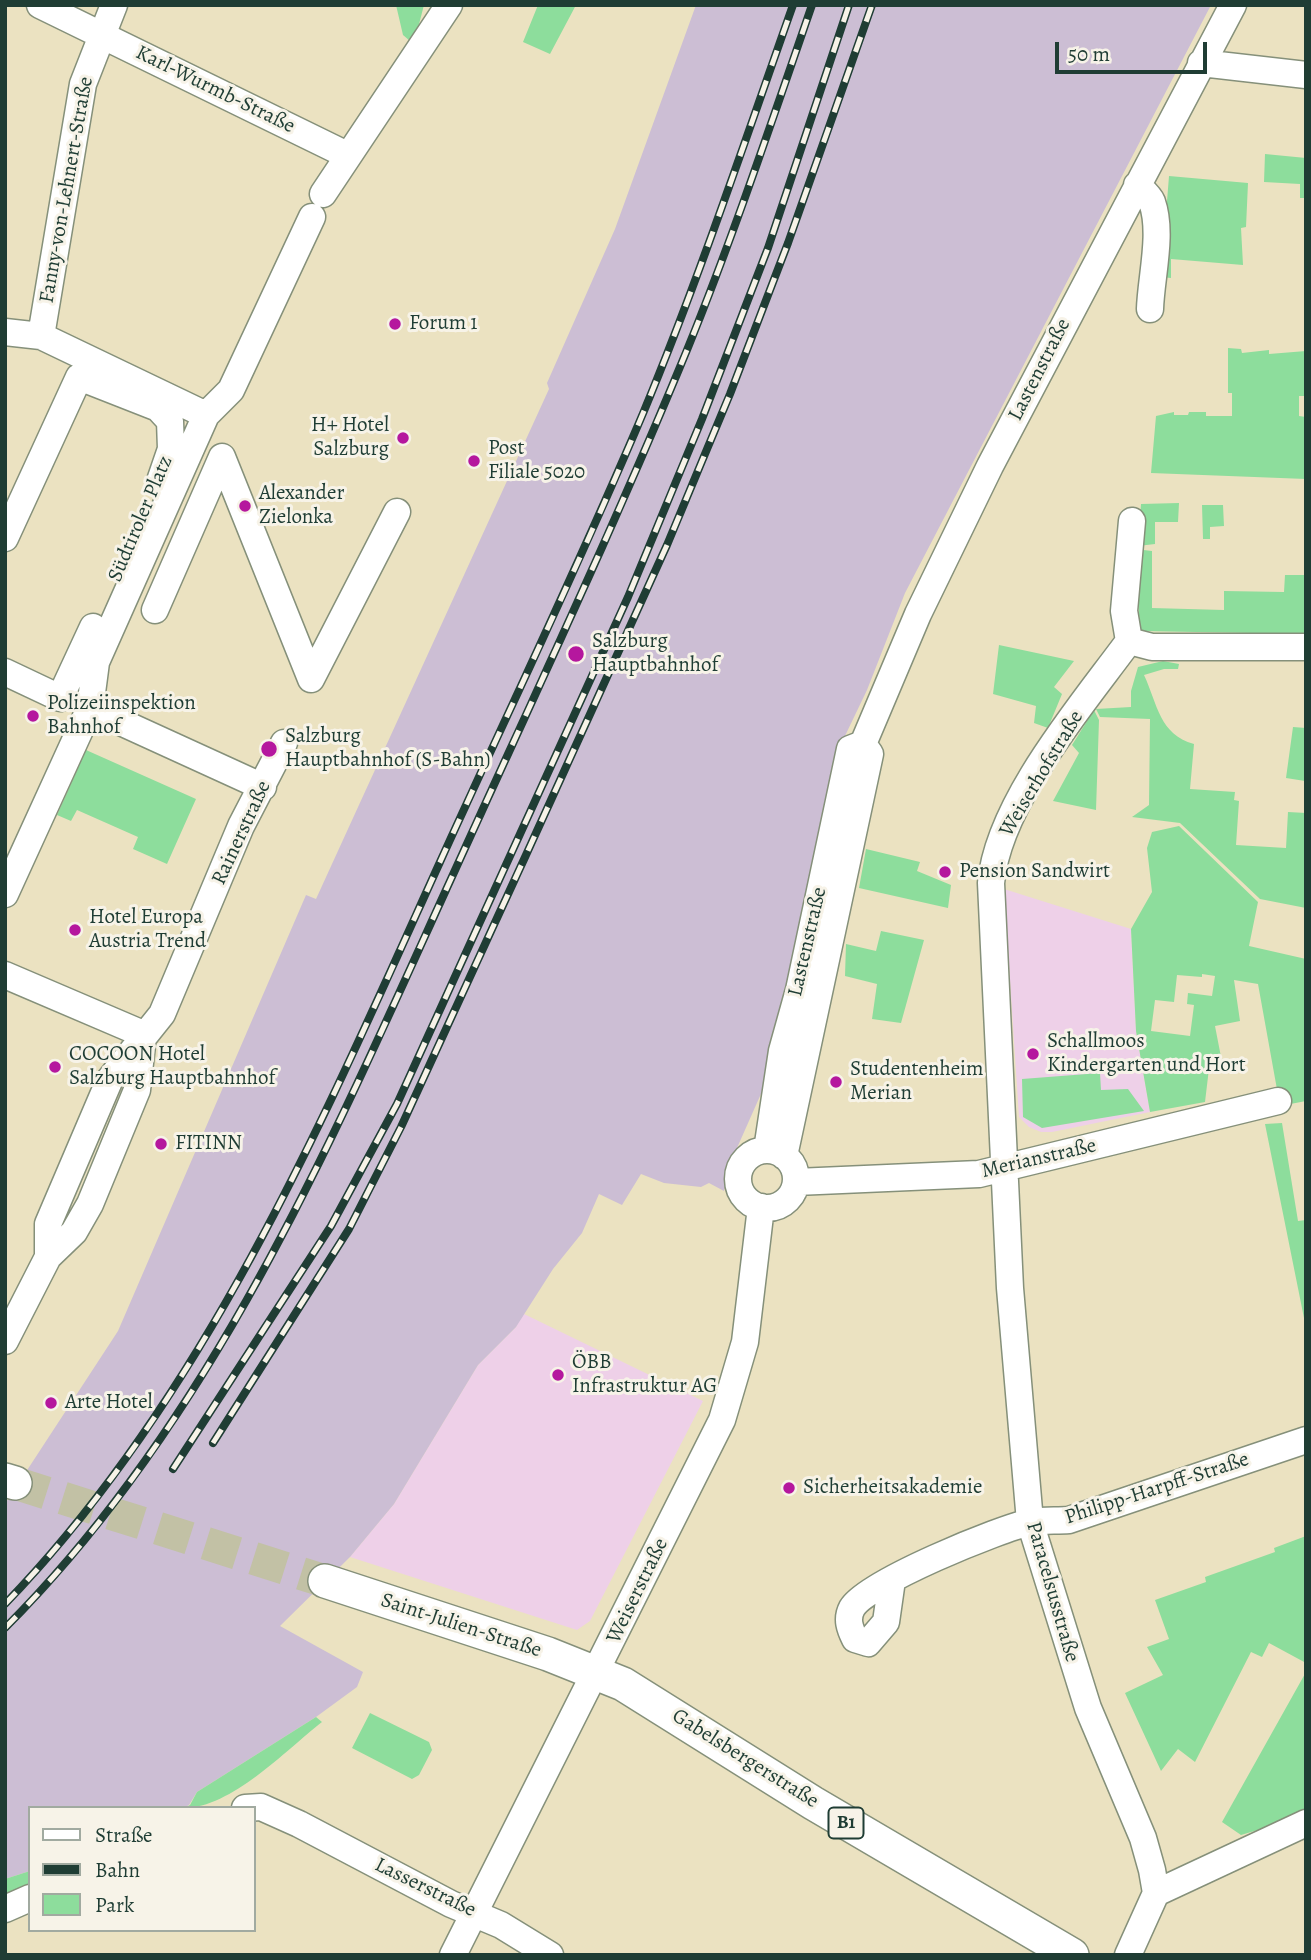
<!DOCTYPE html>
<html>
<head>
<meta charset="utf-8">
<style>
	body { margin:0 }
	#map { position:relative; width:1311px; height:1960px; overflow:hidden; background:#ebe2c1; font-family:Alegreya,serif }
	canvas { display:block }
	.frame { position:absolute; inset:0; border:7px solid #1f3d34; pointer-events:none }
	.legend { position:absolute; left:28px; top:1806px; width:228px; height:126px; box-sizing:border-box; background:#f7f3e8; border:2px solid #a1aaa0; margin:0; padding:9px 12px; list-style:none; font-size:21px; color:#1f3d34 }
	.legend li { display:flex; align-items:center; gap:14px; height:35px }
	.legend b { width:35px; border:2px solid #a1aaa0 }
	.scale { position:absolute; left:1055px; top:42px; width:152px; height:32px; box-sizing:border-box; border:4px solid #1f3d34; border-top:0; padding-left:9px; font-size:21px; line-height:24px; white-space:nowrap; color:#1f3d34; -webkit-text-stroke:5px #f7f3e8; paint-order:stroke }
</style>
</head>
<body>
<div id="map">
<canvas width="1311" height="1960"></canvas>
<div class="frame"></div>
<ul class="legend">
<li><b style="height:9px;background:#fff"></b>Straße</li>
<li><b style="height:9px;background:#1f3d34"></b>Bahn</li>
<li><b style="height:19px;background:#8ddd9c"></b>Park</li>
</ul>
<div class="scale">50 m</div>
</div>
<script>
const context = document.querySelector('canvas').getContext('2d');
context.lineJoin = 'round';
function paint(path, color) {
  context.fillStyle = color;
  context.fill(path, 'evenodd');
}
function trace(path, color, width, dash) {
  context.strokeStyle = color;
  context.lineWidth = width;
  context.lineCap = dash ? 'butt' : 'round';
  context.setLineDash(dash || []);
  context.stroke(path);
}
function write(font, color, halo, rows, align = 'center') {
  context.font = font + ' Alegreya,serif';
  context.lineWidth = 6;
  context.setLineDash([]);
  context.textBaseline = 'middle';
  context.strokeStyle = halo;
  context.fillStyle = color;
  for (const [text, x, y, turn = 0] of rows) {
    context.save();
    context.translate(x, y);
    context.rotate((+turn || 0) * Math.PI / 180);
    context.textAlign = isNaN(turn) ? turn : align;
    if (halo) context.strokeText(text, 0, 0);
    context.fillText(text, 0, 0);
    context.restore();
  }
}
paint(new Path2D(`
	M1004,889L1131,929L1136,1031L1150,1112L1052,1132H1041L1029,1127L1019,1117Z
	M522,1313L703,1401L590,1621L577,1630L350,1557L394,1504L478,1365L516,1327Z`), '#eed0e8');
paint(new Path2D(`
	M696,5H1211L905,593L867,690L844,738L768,1078L729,1166L724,1191L709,1183L701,1187L664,1183L641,1174L622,1205L599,1194L582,1233L553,1269L516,1327L478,1365L394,1504L350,1557L280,1626L363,1672L357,1687L316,1717L197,1792L189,1805L184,1808H30V1871L5,1879V1504L118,1331L306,895L316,899L549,389L547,383L615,229Z`), '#ccbed4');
paint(new Path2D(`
	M396,5H424L418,28L410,41L403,35Z
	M538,5H576L550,54L523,42Z
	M1265,154L1306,158V198H1300V184L1264,182Z
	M1169,176L1248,183L1246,227L1241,228L1243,265L1171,259V278L1161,277Z
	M1228,348L1241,349L1242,353L1269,350V354L1306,351L1305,396H1299V416L1306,417V479L1151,473L1156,416L1174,412V415H1188L1189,412H1206V416H1232V393H1228Z
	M1179,503L1178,522H1155V544L1138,546L1141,504Z
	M1202,505H1223L1224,526L1210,527V539H1203Z
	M1135,549L1152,551V608L1224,610V591L1284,592L1285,575H1306V634L1140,631Z
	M999,645L1074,661L1054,687L1062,694L1048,728L1034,723L1036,706L993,694Z
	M1163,661L1179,664L1178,669H1164L1144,675C1158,705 1159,734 1194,744L1190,789L1235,792L1234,800L1239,801L1236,845L1286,848L1288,812L1306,813V908L1260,899L1180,823L1132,817L1149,805L1150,719L1100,717L1096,709L1131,707V691L1138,667Z
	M1094,710L1099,720L1096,810L1053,801L1079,753L1072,745Z
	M1293,727L1306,728L1305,781L1286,778Z
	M86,750L196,799L167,864L133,849L138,837L77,810L71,821L57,815Z
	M1179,826L1258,902L1249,946L1306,959V1101L1280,1106L1258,984L1234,980L1240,1021L1215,1026L1221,1057L1210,1060L1205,1102L1150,1112L1136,1031L1131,929L1152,892L1147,848L1152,832ZM1202,974L1215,976L1212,996L1188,993L1187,1004L1194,1005L1190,1036L1151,1031L1155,1000L1174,1002L1177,975L1202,977Z
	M866,849L920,862L917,871L951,885L948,908L859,888Z
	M881,931L924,940L901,1023L872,1019L877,984L845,976L846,944L876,951Z
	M1100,1073L1101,1090L1128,1089L1144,1111L1042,1128L1023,1117L1022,1079Z
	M1282,1123L1298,1221L1306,1220V1328L1265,1124Z
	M1306,1536V1663L1269,1643L1262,1657L1251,1652L1195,1762L1178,1749L1161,1771L1125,1693L1163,1675L1147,1647L1169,1639L1155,1600L1206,1582L1205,1577L1275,1552L1274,1548Z
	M1306,1672V1809L1278,1824L1241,1835L1222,1822Z
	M370,1713L429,1742L432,1750L419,1775L412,1779L352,1748Z
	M316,1717L322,1722C285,1751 231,1808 184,1808L190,1805L197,1792Z
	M30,1871V1888L5,1897V1879Z`), '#8ddd9c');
trace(new Path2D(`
	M15,1483L325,1581`), '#c2c1a5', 33, [33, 17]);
const minor = new Path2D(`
	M40,5L347,155
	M1201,63L1306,75
	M1137,185C1142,190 1149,195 1152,202C1163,233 1151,277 1150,309
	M323,194L449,5
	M5,332L41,336L206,415
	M41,336L83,84L114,5
	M5,538L79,377L158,408L170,421L171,449L160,481
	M155,610L222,457L311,679
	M1129,641L1152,647H1306
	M5,672L60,698L93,627
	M311,679L397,512
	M90,708L263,787
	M5,894L90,708L96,662L206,415L231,390L312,217
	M5,975L143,1034
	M767,1150L782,1051L799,990L850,749L863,744L918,614L990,466L1233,5
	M738 1179a29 29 0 1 1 58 0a29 29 0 1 1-58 0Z
	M784,1156L870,754L863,744
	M796,1182L979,1174L1278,1101
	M48,1257V1224L110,1079L162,1014L241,826L284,743
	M5,1341L48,1257L74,1232L90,1204L137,1090L143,1036
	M892,1580L886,1622L868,1643L855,1639C850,1629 846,1619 852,1608C866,1583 1001,1528 1031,1522C1043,1520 1057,1521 1069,1520L1306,1440
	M245,1808L261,1807L299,1824L451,1904L501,1925L550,1955
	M1156,1893L1306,1823
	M5,1909L30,1898
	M453,1955L722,1420L745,1342L761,1207
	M1128,1955L1156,1893L1152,1870L1143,1838L1088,1708L1030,1522L1010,1288L991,883C998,803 1082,705 1129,641L1124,611L1132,521`);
const major = new Path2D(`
	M5,1480L15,1483
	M325,1581L548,1654L623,1684L813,1803L1072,1955`);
trace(minor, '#85907a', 29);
trace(major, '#85907a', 36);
trace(minor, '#fff', 26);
trace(major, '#fff', 33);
const rail = new Path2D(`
	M213,1443L349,1229L401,1127L526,855L667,545L730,394L788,243L872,5
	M173,1469L331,1226L397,1104L628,597L702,419L768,248L849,5
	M5,1604C206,1396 322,1122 440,862C508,712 580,563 644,411C699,278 745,141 793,5
	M5,1628C216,1417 334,1135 456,868C534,696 615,525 687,350C733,237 772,121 812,5`);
trace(rail, '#1f3d34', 8);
trace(rail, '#f7f3e8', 5, [16]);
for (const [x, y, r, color] of [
	[395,324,7,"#b5179e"],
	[403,438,7,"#b5179e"],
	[474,461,7,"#b5179e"],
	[245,506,7,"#b5179e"],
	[576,654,9,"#b5179e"],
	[33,716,7,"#b5179e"],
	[269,749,9,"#b5179e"],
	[945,872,7,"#b5179e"],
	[75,930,7,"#b5179e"],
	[1033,1054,7,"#b5179e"],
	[55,1067,7,"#b5179e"],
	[836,1082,7,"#b5179e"],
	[161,1144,7,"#b5179e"],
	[558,1375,7,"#b5179e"],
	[51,1403,7,"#b5179e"],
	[789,1488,7,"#b5179e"]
]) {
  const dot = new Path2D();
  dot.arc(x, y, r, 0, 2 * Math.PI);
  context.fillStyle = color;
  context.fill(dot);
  trace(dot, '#f7f3e8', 2.5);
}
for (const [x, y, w] of [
	[846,1823,35]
]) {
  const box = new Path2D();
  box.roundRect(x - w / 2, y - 15.5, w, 31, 5);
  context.fillStyle = '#f7f3e8';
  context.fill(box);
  trace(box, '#1f3d34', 2);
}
write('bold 19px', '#1f3d34', null, [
	["B1",846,1823]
]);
write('21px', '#1f3d34', '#f7f3e8', [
	["Karl-Wurmb-Straße",215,90,26],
	["Fanny-von-Lehnert-Straße",67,190,-80],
	["Lastenstraße",1040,370,-63],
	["Südtiroler Platz",141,519,-67],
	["Weiserhofstraße",1042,774,-59],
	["Rainerstraße",242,833,-65],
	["Lastenstraße",808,942,-77],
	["Merianstraße",1039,1159,-13],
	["Philipp-Harpff-Straße",1157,1489,-18],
	["Weiserstraße",638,1591,-64],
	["Paracelsusstraße",1052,1592,74],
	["Saint-Julien-Straße",461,1626,18],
	["Gabelsbergerstraße",745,1759,32],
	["Lasserstraße",425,1888,26]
]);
write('21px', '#1f3d34', '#f7f3e8', [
	["Forum 1",409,324],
	["H+ Hotel",389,426,"right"],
	["Salzburg",389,450,"right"],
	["Post",488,449],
	["Filiale 5020",488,473],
	["Alexander",259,494],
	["Zielonka",259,518],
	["Salzburg",592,642],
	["Hauptbahnhof",592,666],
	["Polizeiinspektion",47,704],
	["Bahnhof",47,728],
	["Salzburg",285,737],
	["Hauptbahnhof (S-Bahn)",285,761],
	["Pension Sandwirt",959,872],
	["Hotel Europa",89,918],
	["Austria Trend",89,942],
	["Schallmoos",1047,1042],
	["Kindergarten und Hort",1047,1066],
	["COCOON Hotel",69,1055],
	["Salzburg Hauptbahnhof",69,1079],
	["Studentenheim",850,1070],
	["Merian",850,1094],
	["FITINN",175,1144],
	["ÖBB",572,1363],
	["Infrastruktur AG",572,1387],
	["Arte Hotel",65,1403],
	["Sicherheitsakademie",803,1488]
], 'left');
</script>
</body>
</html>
